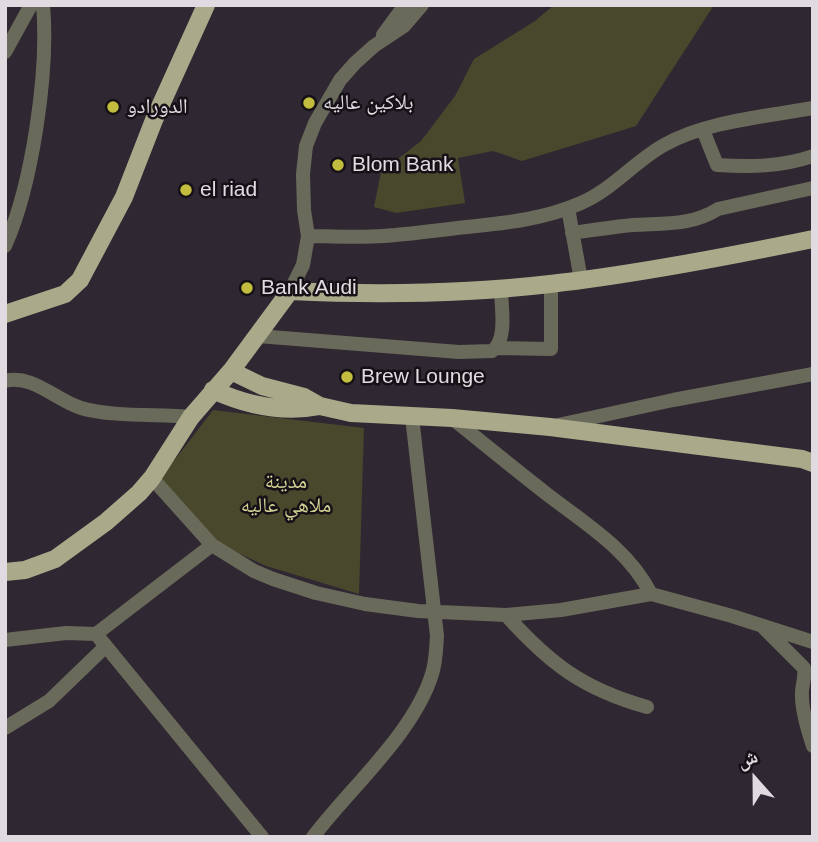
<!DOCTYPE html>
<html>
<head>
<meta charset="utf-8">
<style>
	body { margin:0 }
	#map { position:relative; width:818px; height:842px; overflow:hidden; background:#2f2731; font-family:Arial,"Noto Naskh Arabic",sans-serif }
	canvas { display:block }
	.frame { position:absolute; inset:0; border:7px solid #e0dbe1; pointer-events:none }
	.north { position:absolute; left:720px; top:744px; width:70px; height:70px; -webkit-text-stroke:5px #151116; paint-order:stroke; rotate:339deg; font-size:19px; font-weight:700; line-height:28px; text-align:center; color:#e0dbe1 }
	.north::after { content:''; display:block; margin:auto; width:24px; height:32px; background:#e0dbe1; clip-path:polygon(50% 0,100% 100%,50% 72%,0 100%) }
</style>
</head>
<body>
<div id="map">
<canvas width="818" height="842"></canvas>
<div class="frame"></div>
<div class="north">ش</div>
</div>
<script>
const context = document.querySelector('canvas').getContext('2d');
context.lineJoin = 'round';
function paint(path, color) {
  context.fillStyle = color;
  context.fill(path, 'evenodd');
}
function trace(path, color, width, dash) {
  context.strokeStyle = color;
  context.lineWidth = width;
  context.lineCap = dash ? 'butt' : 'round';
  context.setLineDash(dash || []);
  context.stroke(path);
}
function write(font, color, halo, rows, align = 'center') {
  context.font = font + ' Arial,"Noto Naskh Arabic",sans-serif';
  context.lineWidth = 5;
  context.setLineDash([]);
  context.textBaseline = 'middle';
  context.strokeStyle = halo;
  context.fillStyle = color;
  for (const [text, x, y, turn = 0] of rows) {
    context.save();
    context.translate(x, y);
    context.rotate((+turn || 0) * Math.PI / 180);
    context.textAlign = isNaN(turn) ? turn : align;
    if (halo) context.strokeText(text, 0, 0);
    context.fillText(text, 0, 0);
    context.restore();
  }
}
paint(new Path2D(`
	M554,5H714L636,126L522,161L493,151L458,158L465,203L396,213L374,207L381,172L421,141L455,96L474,59L535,21Z
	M213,410L364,428L359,594L266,566L221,545L160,479Z`), '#49482c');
trace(new Path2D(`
	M383,35L405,5
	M5,52L31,5
	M703,130L717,165C750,167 781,167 813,156
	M568,208L581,280
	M572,233C592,230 613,227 633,225C662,223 692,226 718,209L813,188
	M308,236C333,236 358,238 383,236C411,234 439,230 467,227C506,223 545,219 581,203C613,189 634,162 664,145C707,121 764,117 813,108
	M5,246C32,186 49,71 43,5
	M290,291L303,265L308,236L304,210L303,174L306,146L315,123L340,80L355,63L374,46L404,26L422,5
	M258,336L459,352L492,351C508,340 501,306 501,289
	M497,348L551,349V284
	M5,381C33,374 55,400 81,408C112,417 158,414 191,417
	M452,418C484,444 516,470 548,495C586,524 629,550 651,594
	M558,425L673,400L813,374
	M212,545L254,571L273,579L316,593L365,604L418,611L506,615L561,610L651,594L732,616L813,642
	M506,615C550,664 583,689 647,707
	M764,628L804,668C806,678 801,686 802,696C802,712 808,731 813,746
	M96,634L262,837
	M5,640L66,633L96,634L212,545L152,478
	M5,728L49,701L106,646
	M313,837C350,788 414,733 432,674C436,662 436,649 437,636L412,417`), '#6a6a5b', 14);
trace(new Path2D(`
	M5,314L65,294L80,280L124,197L154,120L206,5
	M231,371L262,386L304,397L320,406L351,413L452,418L550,427L802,459L813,463
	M213,390C246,405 284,413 320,406
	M5,572L25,570L55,559L106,522L139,493L152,478L191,417L231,371L290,291C376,295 464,294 550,284C638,274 726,257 813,239`), '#aaaa8a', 18);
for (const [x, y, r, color] of [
	[309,103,7,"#c2bd3f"],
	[113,107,7,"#c2bd3f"],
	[338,165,7,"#c2bd3f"],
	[186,190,7,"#c2bd3f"],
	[247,288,7,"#c2bd3f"],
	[347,377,7,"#c2bd3f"]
]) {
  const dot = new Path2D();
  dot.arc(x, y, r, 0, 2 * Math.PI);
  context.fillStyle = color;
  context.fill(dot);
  trace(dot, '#151116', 2.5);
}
write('21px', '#e0dbe1', '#151116', [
	["بلاكين عاليه",323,103],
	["الدورادو",127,107],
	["Blom Bank",352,165],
	["el riad",200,190],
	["Bank Audi",261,288],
	["Brew Lounge",361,377]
], 'left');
write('21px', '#d3d294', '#151116', [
	["مدينة",286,482],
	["ملاهي عاليه",286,506]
]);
</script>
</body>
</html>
